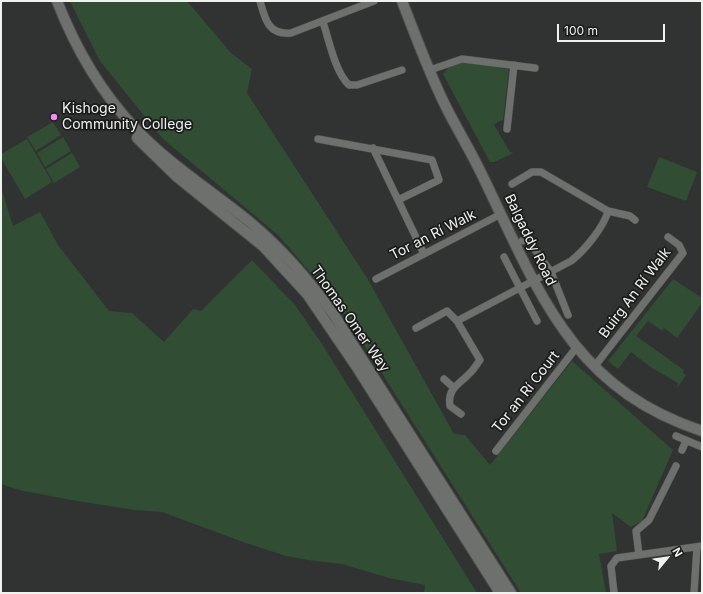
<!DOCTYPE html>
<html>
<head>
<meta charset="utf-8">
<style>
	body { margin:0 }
	#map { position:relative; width:703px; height:594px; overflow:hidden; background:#313332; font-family:Inter,sans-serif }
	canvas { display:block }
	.frame { position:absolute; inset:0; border:2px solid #f0f2f0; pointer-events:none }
	.north { position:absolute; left:647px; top:538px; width:40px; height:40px; -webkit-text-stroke:3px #1a1b1a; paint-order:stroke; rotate:61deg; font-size:11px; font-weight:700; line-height:16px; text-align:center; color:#f0f2f0 }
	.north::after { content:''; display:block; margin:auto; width:14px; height:18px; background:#f0f2f0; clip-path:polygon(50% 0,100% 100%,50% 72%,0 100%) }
	.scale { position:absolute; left:557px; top:24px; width:108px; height:18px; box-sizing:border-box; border:2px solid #f0f2f0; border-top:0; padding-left:5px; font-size:12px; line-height:14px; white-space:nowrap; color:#f0f2f0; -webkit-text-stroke:3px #1a1b1a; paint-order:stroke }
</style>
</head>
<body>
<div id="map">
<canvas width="703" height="594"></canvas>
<div class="frame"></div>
<div class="north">N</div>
<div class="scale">100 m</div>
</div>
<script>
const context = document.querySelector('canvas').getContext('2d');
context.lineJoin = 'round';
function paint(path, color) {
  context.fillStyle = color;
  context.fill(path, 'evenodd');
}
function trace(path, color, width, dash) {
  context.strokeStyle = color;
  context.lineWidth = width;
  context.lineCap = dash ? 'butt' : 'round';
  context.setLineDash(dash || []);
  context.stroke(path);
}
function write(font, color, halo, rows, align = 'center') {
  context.font = font + ' Inter,sans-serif';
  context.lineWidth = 3.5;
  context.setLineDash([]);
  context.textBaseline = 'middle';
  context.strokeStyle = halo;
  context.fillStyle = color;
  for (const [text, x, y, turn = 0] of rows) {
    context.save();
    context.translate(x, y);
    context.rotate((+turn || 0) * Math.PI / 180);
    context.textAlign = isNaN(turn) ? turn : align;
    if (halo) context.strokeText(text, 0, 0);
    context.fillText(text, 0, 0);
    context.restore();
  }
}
paint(new Path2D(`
	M70,1H187L231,53L252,69L247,93L367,278L454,434L465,435L490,465L572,361L673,450L642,521L631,527L612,513L617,551L599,554L606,593H521L340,307L278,235L162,138L100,61Z
	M462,62L509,69L503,120L498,122L494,125L510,152L514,153L494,162H490L443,74L450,66Z
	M53,122L61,135L36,151L27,137Z
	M63,137L71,151L45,167L37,153Z
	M27,139L52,182L25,199L1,158V154Z
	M72,153L80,167L54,183L46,169Z
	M659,157L697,172L686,201L647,187Z
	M1,187L13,226L40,212L58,245L109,311L132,313L164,342L193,309L201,311L252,260L295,305L322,344L477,593H424L425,585L389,578L342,564L308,560L286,556L246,543L162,512L135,510L71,500L19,490L1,484Z
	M673,279L702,298V303L677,338L664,328L662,331L648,321L636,336L684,370L683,373L686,375L677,388L678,383L652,368L631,352L618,369L608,361Z`), '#314d34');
const street = new Path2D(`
	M260,1C265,19 268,35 291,33L374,1
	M323,22C329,40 335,72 349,85H357L402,70
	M430,70L462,59L535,68
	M507,129L514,65
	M318,139L432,160L439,180L398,200
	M373,148L424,254
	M608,211L630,216L635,220
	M522,241L527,239L551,272L568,315
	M504,257L537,321
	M376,279L501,214
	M416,328L447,311L457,321
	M594,367L683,253L679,245L668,237
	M444,379L454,388
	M461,414L450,406C447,388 460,384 470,373C474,369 477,364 480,360L457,321L571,261C584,251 604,227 608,211L541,172H532L512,184
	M676,436L702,447
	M682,450L686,441
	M496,451L576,348
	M639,555L636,531L649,520L676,466
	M614,593L611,566L617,558L702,546
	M694,593L697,547`);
const secondary = new Path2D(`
	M57,1C75,47 100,91 134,127C168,164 212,191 251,223C283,250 310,281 334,315L511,593
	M402,1C416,37 429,73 446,107C458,131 472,153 483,177C538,290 571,388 702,431
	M137,138L176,176L263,246L307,294L358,369L500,593`);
trace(street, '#4d4f4d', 8);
trace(secondary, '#4d4f4d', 12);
trace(street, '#6e706e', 7);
trace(secondary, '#6e706e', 10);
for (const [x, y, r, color] of [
	[54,117,4,"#f38af1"]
]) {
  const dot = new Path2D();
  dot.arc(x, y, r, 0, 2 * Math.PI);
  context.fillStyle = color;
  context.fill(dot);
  trace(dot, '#1a1b1a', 1.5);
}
write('14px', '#f0f2f0', '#1a1b1a', [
	["Kishoge",62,109],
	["Community College",62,125]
], 'left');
write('14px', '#f0f2f0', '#1a1b1a', [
	["Tor an Rí Walk",433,235,-27],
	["Balgaddy Road",530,240,64],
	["Buirg An Rí Walk",635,293,-53],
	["Thomas Omer Way",350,319,55],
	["Tor an Rí Court",526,392,-52]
]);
</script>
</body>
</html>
